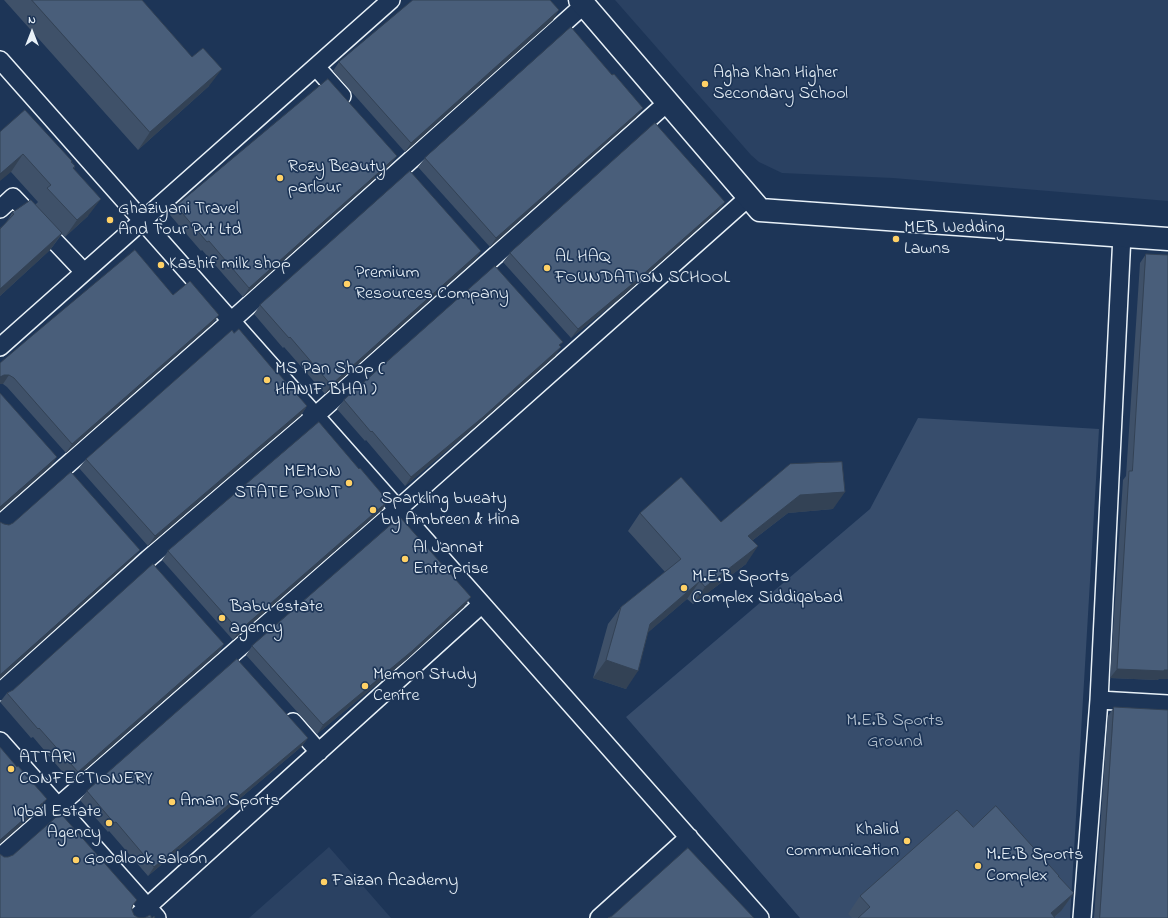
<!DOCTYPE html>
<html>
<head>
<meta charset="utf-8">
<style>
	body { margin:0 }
	#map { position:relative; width:1168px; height:918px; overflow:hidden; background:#1d3557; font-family:"Indie Flower",sans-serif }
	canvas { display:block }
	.north { position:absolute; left:12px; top:12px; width:40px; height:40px; -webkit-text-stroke:3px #1d3557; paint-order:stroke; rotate:0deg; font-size:11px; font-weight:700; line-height:16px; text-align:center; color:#e8f1f8 }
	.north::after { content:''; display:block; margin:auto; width:14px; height:18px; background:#e8f1f8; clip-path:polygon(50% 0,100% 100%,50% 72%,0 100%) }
</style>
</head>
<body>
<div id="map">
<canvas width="1168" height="918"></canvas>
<div class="north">N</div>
</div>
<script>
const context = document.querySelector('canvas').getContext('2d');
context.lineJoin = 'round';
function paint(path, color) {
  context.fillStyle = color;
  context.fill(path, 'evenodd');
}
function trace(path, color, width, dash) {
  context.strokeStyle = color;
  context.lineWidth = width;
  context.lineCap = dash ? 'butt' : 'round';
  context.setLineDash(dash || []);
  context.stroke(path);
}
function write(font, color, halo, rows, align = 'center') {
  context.font = font + ' "Indie Flower",sans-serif';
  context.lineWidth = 3.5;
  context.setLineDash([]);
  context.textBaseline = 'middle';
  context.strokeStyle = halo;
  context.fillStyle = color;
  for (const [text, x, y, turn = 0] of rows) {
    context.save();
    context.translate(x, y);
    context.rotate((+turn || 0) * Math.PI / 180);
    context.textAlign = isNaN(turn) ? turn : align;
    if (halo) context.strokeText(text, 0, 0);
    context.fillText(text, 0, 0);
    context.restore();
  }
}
paint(new Path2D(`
	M615,0H1168V201L893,178L782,173L759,162L751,155Z
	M329,847L391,918H249Z`), '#2a4162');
paint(new Path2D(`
	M918,418L1099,429L1070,918H800L626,717L870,509Z`), '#374d6c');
const minor = new Path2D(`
	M0,60L760,918
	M316,67L342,96
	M0,209L13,197L84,272
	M0,347L391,0
	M0,524L231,321L584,5
	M0,692L148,559L315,416L668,102
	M1099,700L1168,704
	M293,722L319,752
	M0,741L157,918
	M0,857L398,509L749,197
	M135,918L482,604
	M599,918L689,837
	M1082,918L1099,700L1122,235`);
const tertiary = new Path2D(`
	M580,0L760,210L1168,239`);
trace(minor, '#e8f1f8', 20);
trace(tertiary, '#e8f1f8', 25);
trace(minor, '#1d3557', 17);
trace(tertiary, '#1d3557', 22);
paint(new Path2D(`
	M4,0H142L209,86L138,150Z
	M553,20L405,152L333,71L339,62Z
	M612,75L636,117L490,247L418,167L425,158Z
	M0,132L72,162L75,166L74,169L88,216L65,237L62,234L50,250L0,296V228L6,223L12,213L35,205L38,202L11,172Z
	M390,165L243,297L202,250L201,251L170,215L176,206Z
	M725,202L718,211L624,295L571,338L503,262L510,253Z
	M481,251L475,260L325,394L284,347L283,348L254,314L260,305Z
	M1146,254L1159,679L1157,680L1110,678L1123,480L1126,476L1140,263Z
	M173,295L219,315L212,324L66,453L7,387L3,384L0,363Z
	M560,346L555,356L476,426L405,486L366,440L365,441L337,409L344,400Z
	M277,374L307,406L301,415L148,546L79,468L86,459Z
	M790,464L833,509L788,513L753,540L746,564L693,604L687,599L647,633L626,689L593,678L608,624L621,607L665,572L628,531L640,513L721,522Z
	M359,469L382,510L233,640L162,560L168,551Z
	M464,607L406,660L317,734L246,655L252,646Z
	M224,644L218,653L71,782L33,737L31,738L0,702L7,693Z
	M1114,707L1168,918H1094L1108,716Z
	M308,738L301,747L148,876L109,831L108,832L80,800L87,791Z
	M973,827L1058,877L1074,893L1061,911L1055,917V918H852L848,914L860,896Z`), '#3f5169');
paint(new Path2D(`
	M559,10L553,20L405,152L411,143Z
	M222,69L209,86L138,150L150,132Z
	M643,108L636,117L490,247L496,238Z
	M23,154L11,172L0,181V174Z
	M397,156L390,165L243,297L249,288Z
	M101,199L88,216L65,237L77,220Z
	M725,202L718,211L624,295L571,338L578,329Z
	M62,233L50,250L0,296V289Z
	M481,251L475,260L325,394L331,385Z
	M219,315L212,324L66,453L72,444Z
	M561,347L555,356L476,426L405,486L411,477Z
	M4,375H9L3,384H0V377Z
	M307,406L301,415L148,546L155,536Z
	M57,457L51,466L0,511V507Z
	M845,492L833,509L788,513L736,553L748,536L800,495Z
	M388,501L382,510L233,640L239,631Z
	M758,546L746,564L693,604L705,587Z
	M140,550L133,559L0,679V675Z
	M700,581L687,599L637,642L650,624Z
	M471,597L464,607L406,660L317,734L323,725Z
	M224,644L218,653L71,782L78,772Z
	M606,660L638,671L626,689L593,678Z
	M1117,669L1168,670V679H1159L1157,680L1110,678Z
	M308,738L301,747L148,876L154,867Z
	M47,799L40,809L0,844V840Z
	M1074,893L1061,911L1053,918L1051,913Z`), '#334255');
const building = new Path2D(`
	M32,0H142L192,57L203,48L222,69L150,132Z
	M413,0H550L559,10L411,143L339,62Z
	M571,27L612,75L614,74L643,108L496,238L425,158Z
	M328,79L397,156L249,288L209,241L207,242L176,206Z
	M25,110L72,161L71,162L75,166L73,168L101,199L77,220L47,188L51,185L23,154L0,174V132Z
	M655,123L725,202L631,285L578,329L510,253Z
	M410,171L481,251L331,385L290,337L289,338L260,305Z
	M31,200L62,233L0,289V229L14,214L12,213Z
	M135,250L173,295L190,281L219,315L72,444L14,378L9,375H4L0,377V363L27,340Z
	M1146,254L1168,255V670H1164V671L1117,669L1129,471H1132Z
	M495,266L563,342L559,345L561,347L483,417L411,477L372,431L371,432L344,400Z
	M239,329L277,374L278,373L307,406L155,536L86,459L232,330L234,333Z
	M0,393L57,457L0,507Z
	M319,422L359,469L360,468L388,501L239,631L168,551Z
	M842,462L845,492L800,495L748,536L758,546L705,587L700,581L650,624L638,671L606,660L621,607L681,559L640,513L681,477L721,522L790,464Z
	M71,472L140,550L0,675V522L4,524L9,525L13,523Z
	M400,517L471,597L412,651L323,725L252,646Z
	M153,564L224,644L78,772L39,728L38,729L7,693L13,690Z
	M237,659L308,738L154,867L116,822L114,823L87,791Z
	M1114,707L1168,710V918H1100Z
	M0,747L17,767L18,766L47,799L0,840Z
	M996,806L1059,876H1058L1074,893L1051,913L1055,918H858L870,907L860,896L957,810L973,827Z
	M60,814L61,816L62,815L137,900L132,906V910L134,915L139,918H144L150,915L152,918L154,916L155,918H0V854L4,857H8L13,855Z
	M688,848L754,918H608L612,916Z`);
paint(building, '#495e7a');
trace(building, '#334255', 1);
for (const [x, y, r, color] of [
	[705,84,4,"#ffd166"],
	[280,178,4,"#ffd166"],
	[110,220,4,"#ffd166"],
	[896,239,4,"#ffd166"],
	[161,265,4,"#ffd166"],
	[547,268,4,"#ffd166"],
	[347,284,4,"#ffd166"],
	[267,380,4,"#ffd166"],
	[349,483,4,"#ffd166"],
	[373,510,4,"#ffd166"],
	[405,559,4,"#ffd166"],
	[684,588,4,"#ffd166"],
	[222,618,4,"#ffd166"],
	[365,686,4,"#ffd166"],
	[11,769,4,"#ffd166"],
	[172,802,4,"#ffd166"],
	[109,823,4,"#ffd166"],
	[907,841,4,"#ffd166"],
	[76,860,4,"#ffd166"],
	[978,866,4,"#ffd166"],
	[324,882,4,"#ffd166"]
]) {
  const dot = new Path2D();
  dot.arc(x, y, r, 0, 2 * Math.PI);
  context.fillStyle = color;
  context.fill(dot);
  trace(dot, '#1d3557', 1.5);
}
write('18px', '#e8f1f8', '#1d3557', [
	["Agha Khan Higher",713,74],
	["Secondary School",713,95],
	["Rozy Beauty",288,168],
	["parlour",288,189],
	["Ghaziyani Travel",118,210],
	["And Tour Pvt Ltd",118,231],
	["MEB Wedding",904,229],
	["Lawns",904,250],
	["AL HAQ",555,258],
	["FOUNDATION SCHOOL",555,279],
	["Kashif milk shop",169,265],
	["Premium",355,274],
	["Resources Company",355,295],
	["MS Pan Shop (",275,370],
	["HANIF BHAI )",275,391],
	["MEMON",341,473,"right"],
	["STATE POINT",341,494,"right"],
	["Sparkling bueaty",381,500],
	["by Ambreen & Hina",381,521],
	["Al Jannat",413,549],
	["Enterprise",413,570],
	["M.E.B Sports",692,578],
	["Complex Siddiqabad",692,599],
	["Babu estate",230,608],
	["agency",230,629],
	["Memon Study",373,676],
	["Centre",373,697],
	["ATTARI",19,759],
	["CONFECTIONERY",19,780],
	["Aman Sports",180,802],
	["Iqbal Estate",101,813,"right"],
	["Agency",101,834,"right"],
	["Khalid",899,831,"right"],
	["communication",899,852,"right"],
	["M.E.B Sports",986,856],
	["Complex",986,877],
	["Goodlook saloon",84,860],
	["Faizan Academy",332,882]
], 'left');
write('18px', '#b3c0ce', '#1d3557', [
	["M.E.B Sports",895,722],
	["Ground",895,743]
]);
</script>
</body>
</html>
